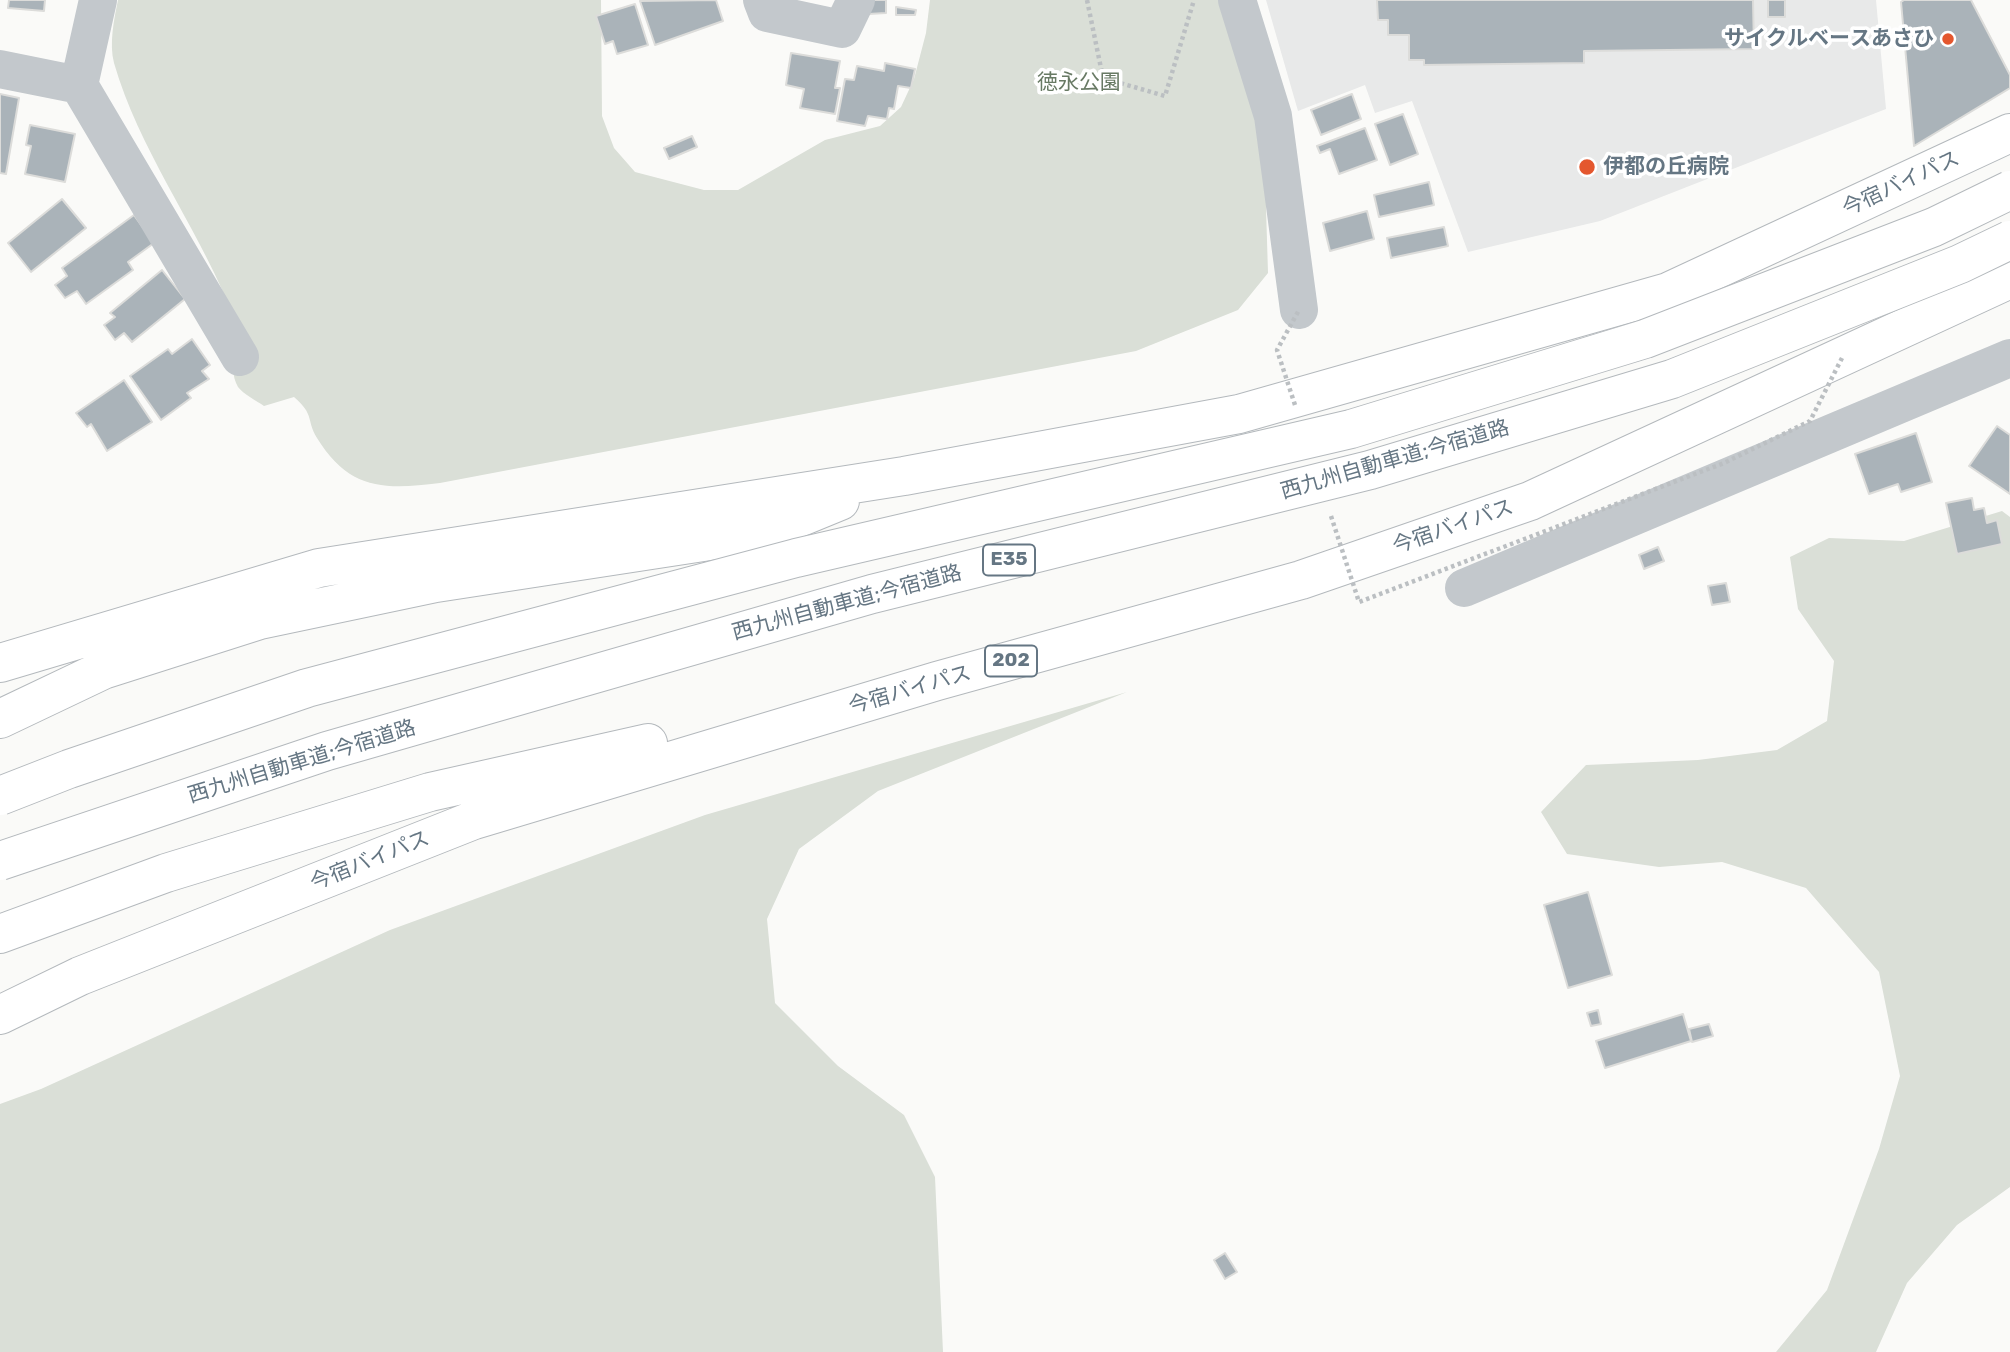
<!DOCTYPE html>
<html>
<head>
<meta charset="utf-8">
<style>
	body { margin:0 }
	canvas { display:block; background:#fafaf8 }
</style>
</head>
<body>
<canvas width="2010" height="1352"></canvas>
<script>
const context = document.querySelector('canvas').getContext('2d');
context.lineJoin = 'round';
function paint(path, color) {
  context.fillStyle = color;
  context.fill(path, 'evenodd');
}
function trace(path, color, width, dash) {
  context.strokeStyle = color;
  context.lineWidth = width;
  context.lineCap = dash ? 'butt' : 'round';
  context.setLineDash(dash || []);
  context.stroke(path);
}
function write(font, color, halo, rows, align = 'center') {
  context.font = font + ' Rubik,"Noto Sans JP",sans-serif';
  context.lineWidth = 7;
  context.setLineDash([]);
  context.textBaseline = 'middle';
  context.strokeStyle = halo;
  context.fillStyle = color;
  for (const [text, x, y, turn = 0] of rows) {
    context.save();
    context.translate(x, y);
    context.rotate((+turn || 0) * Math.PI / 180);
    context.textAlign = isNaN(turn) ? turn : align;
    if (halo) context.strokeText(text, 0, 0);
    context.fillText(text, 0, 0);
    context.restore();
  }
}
paint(new Path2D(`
	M1266,0H1876L1886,109L1600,221L1468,252L1412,101L1375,113L1365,85L1298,111Z`), '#e8e9e9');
paint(new Path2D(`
	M118,0H601L602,116L614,148L635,172L704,190H738L825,140L880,126L901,107L914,79L926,33L930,0H1228L1274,145L1266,208L1268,273L1238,310L1136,351L440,483C384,490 349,490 317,438C306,420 315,415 294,397L264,406C257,401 243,394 238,387C226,366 239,328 228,303C194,222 139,149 114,63C109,44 114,19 118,0Z
	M2002,511L2010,517V1187L1957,1225L1907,1283L1876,1352H1776L1827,1290L1879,1149L1900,1076L1879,972L1806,888L1722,862L1659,867L1567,854L1541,812L1586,765L1698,760L1777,750L1827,721L1834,661L1798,609L1790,557L1829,538L1904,541Z
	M1127,692L878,791L799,849L767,919L775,1003L838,1066L904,1115L935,1177L943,1352H0V1104L41,1089L390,930L705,815Z`), '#dadfd7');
const building = new Path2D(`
	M9,0H45L44,11L8,8Z
	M716,0L723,21L655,45L640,1Z
	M868,0H886V13L868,14Z
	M1377,0H1753L1754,49L1584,51V63L1424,65V60H1409V35H1388V20H1378Z
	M1768,0H1785V17H1768Z
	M1904,0H1971L2010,75V88L1914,146L1901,2Z
	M635,4L648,45L617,54L613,41L605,44L596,16Z
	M896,7L916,10L915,15H896Z
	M791,53L840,61L835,88H840L835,114L800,108L804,89L786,85Z
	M885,63L915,69L911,88L898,86L894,109L889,108L887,119L868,116L865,126L837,121L845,79L854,80L857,66L884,71Z
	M0,94L19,98L6,174L0,173Z
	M1352,94L1361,119L1321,135L1311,110Z
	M1403,114L1418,154L1390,165L1375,124Z
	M30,125L75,134L65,182L25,174L31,146L26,145Z
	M1365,128L1377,160L1339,174L1330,149L1320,153L1317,146Z
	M692,136L697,147L669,159L664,148Z
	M1429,182L1434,205L1379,217L1374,195Z
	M62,199L86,228L31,272L8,243Z
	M1367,211L1374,239L1330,251L1323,223Z
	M134,215L154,243L128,262L133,270L86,304L77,291L65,298L55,285L67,276L62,268Z
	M1444,227L1448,246L1391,258L1387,238Z
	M162,270L185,299L132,342L124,333L115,340L104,325L115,317L110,313Z
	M192,339L210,365L202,371L209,379L187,393L191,398L161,420L130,376L168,349L172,354Z
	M124,380L152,422L107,451L91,424L87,427L76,413Z
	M1997,426L2010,435V494L1969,466Z
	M1916,433L1932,482L1901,492L1898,484L1869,494L1855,454Z
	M1972,498L1974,510L1984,508L1987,523L1997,520L2002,544L1957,554L1946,503Z
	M1658,547L1664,561L1644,569L1639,555Z
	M1726,583L1730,602L1712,605L1708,586Z
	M1588,892L1612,975L1568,988L1544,905Z
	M1598,1010L1601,1024L1591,1026L1587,1013Z
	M1683,1014L1691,1041L1605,1068L1596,1041Z
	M1709,1024L1713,1036L1692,1042L1689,1029Z
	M1225,1253L1237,1272L1225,1279L1214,1260Z`);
paint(building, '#aab3b9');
trace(building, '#dcdcda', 2);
const highway = new Path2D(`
	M0,663L319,568L904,476L1239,414L1668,292L2010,133
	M0,719L103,670L260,620L436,583L762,533L840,501
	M0,934L166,873L430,792L648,743
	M0,1015L80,976L474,820L937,681L1301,580L1530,501L2010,279`);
trace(highway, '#b4b9bd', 40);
trace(new Path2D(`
	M1087,0L1103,78L1165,96L1194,0`), '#bbbfc2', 4.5, [3.5, 3.5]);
trace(new Path2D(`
	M98,0L79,85L240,357
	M762,0L767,13L842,29L856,0
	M1237,0L1273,116L1299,310
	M0,69L79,85
	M1464,588L2010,358`), '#c3c8cc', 38);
trace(highway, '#fff', 38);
const highwayBridge = new Path2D(`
	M0,796L69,769L307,688L796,558L1351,429L1645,339L1934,227L2010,190
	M0,861L327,751L872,594L1370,470L1672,379L1960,264L2010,240`);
trace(highwayBridge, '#b4b9bd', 40, []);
trace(new Path2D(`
	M1295,405L1277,350L1299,310
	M1331,516L1359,602L1724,463L1810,421L1842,358`), '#bbbfc2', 4.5, [3.5, 3.5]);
trace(highwayBridge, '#fff', 38);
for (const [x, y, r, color] of [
	[1948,39,7,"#e4572e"],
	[1587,167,9,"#e4572e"]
]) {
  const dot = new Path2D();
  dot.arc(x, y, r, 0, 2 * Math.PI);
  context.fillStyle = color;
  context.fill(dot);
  trace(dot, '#fff', 2.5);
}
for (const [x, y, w] of [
	[1009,560,52],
	[1011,661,52]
]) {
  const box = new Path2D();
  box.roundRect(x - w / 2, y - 15.5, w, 31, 5);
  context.fillStyle = '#fff';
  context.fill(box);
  trace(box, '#657683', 2);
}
write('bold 19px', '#657683', null, [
	["E35",1009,560],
	["202",1011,661]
]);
write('bold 21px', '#657683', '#fff', [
	["サイクルベースあさひ",1934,39],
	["伊都の丘病院",1603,167,"left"]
], 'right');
write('21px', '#687a64', '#fff', [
	["徳永公園",1079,83]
]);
write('21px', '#657683', '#fff', [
	["今宿バイパス",1901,184,-25],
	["西九州自動車道;今宿道路",1395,460,-16],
	["今宿バイパス",1453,527,-19],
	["西九州自動車道;今宿道路",847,603,-15],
	["今宿バイパス",910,690,-16],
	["西九州自動車道;今宿道路",302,762,-17],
	["今宿バイパス",370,861,-22]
]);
</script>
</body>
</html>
